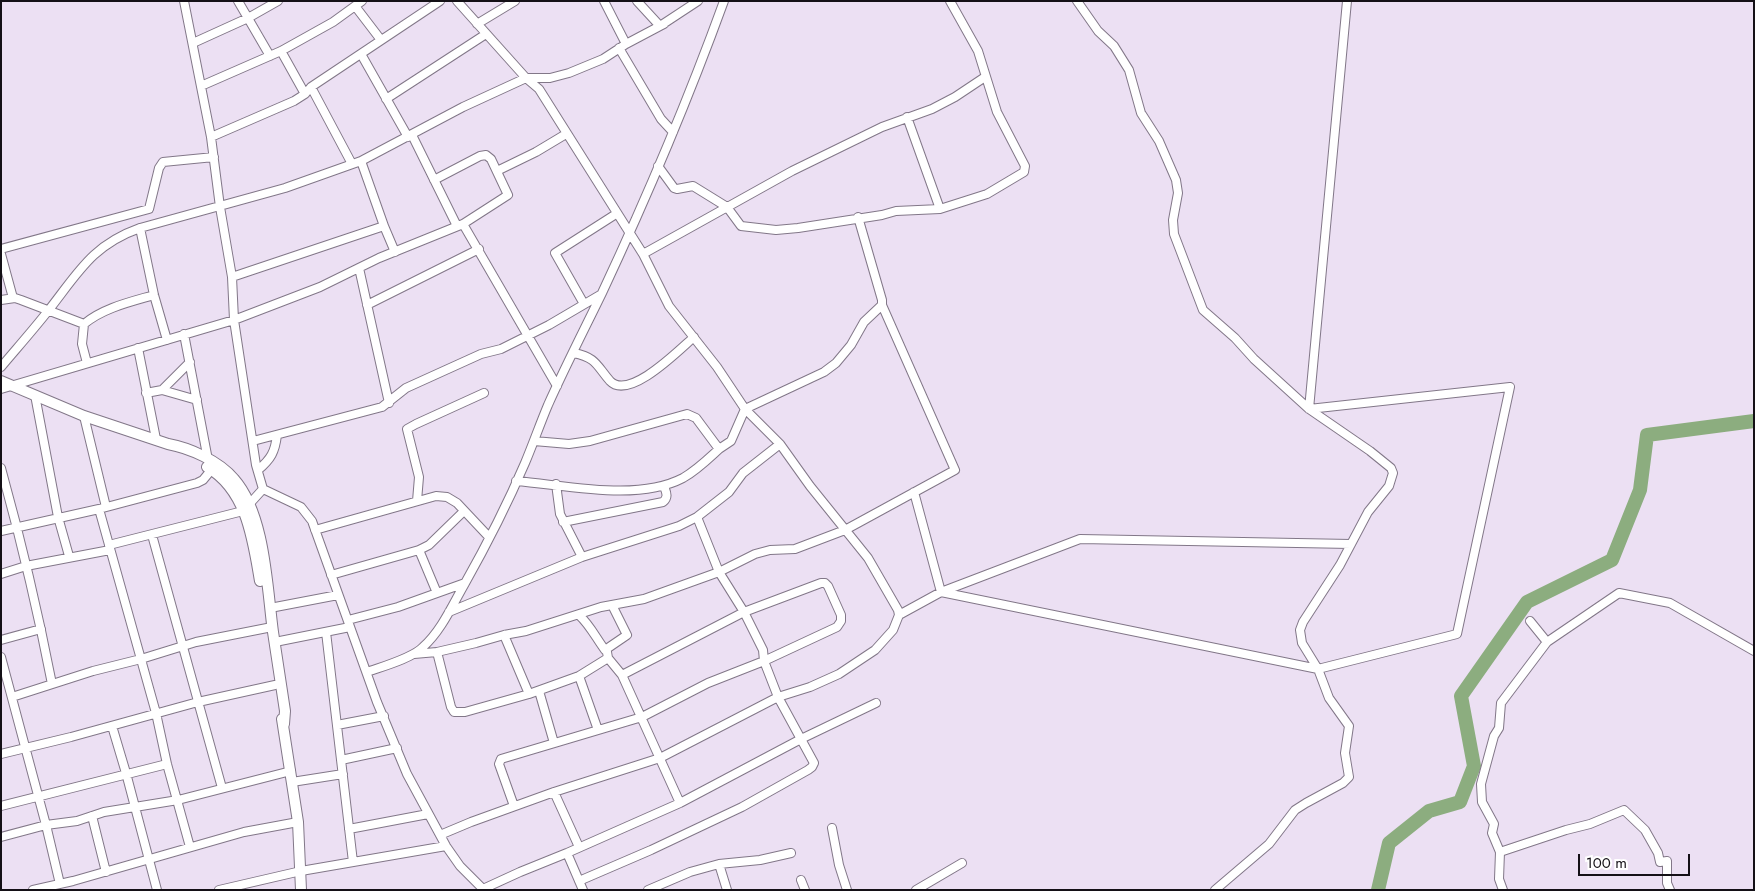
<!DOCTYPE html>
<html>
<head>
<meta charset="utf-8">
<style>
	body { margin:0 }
	#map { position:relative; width:1755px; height:891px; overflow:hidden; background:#ece0f3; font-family:Jost,sans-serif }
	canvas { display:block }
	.frame { position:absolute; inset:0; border:2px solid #141016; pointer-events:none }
	.scale { position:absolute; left:1578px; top:854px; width:112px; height:22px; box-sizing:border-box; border:2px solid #141016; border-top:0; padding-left:6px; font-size:15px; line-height:18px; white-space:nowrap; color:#141016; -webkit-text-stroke:4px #fff; paint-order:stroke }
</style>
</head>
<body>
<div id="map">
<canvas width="1755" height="891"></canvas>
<div class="frame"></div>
<div class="scale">100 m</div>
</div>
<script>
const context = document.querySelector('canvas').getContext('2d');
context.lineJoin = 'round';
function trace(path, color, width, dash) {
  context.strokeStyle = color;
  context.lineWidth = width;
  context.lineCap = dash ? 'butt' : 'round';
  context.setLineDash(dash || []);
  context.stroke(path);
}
trace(new Path2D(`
	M1378,890L1389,843L1429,811L1460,802L1474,766L1461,696L1527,602L1612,560L1640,490L1647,435L1754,421`), '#8cad7f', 14);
const minor = new Path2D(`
	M184,1L211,137L220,207L232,277L234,320L256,465L263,489
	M238,1L270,56
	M604,1L626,44
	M637,1L660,26L664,24
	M1077,1L1098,31L1114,46L1129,70L1141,113L1159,141L1176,180L1178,193L1173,220L1174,234L1203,310L1235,338L1254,359L1309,409L1370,451L1391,468L1393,473L1389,486L1368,512L1340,565L1303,622L1300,630L1302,643L1318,669L1329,698L1349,726L1345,753L1349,777L1343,783L1306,803L1295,810L1269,844L1215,890
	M355,6L381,40
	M477,24L515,1
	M193,43L248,18L278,1
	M619,48L661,119L673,132
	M281,51L305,94
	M361,54L408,137
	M201,86L281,51L333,22L362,1
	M311,87L352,164
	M386,99L486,34
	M907,117L940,209
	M412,135L457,226
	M211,137L294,101L305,94L311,87L440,1
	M361,161L384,226
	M658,166L674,188L677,189L693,186L727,207L741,226L776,230L798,228L882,215L896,211L940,209L987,194L1024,172L1025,166L997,112L978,51L950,1
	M497,171L536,152L566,134
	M463,224L557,386
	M140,228L154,295L167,340
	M1,249L149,209L159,168L163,162L214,157
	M1,254L13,298
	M643,254L792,171L882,127L932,109L955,97L985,77
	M359,268L389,403
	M232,277L384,226L395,252
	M1,300L15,298L21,300L84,324
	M584,304L555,253L616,214
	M367,305L479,249
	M184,334L208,460
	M138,348L156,439
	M574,353C597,358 596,365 610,381C629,401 679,350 694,337
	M87,363L82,344L84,324C103,308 130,302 154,295
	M1,367C17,348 33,330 48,311C78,273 92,245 140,228L285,188L361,161L463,107L526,78H550L569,73L603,59L626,44L660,26L698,1
	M1,389L234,320L320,287L379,258L463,224L508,195L491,159L486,155L480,156L434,180
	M162,390L190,362
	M146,393L162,390L197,400
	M35,395L58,517L69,556
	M84,416L106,507
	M253,441L382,407L406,388L481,354L501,349L549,325L600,295
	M534,441L569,444L590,441L687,414L696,418L719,449L731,441L745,409L824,372L836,363L851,345L864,322L882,305
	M1,468C21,540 38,612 52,684
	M258,470C271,459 275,452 277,435
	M516,481C566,485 637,502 683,478C697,470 707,460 719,449
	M556,484L560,514L582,557
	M914,492L941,592L1318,669L1457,634L1510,387L1309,409L1347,1
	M417,501L419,477L407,429L416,424L484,393
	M99,509L156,713L167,764L190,847
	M563,522L663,502C669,497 666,492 664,486
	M315,530L436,496L447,497L457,503L489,537
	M1,531L99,509L197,483L203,480L212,469
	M152,535L222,788
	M109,545L243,511L263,489L301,507L312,521L377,702L407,774L446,846L460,866L484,890
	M419,550L437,593
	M1,574L26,566L110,550
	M331,575L419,550L429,545L464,511
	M612,605L627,635L605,650L607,652L608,658L622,675L680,803
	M270,608L338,595
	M449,612L582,557L679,526L697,517L729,492L743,473L780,444
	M579,615C590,625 596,638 605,650
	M899,615L941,592L1080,539L1351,544
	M348,620L398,607L465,583
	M326,632L353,862
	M504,635L529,694L579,676L608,658
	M1,640L41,629
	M275,642L350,627
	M1547,642L1619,593L1670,603L1754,651
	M437,652L451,707L454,712H465L529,694
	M414,654L437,652L476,643L504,635L526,631L601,607L644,599L719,572L755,554L770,550L795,549L845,530L955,470L882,305V300L858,217
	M1,657L46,825L60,884
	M367,672C381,667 413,658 423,647C441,631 452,606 464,585C486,546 507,505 525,463C533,444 540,424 548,405C565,367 584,330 602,293C647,197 688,100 724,1
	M579,676L598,730
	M539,691L554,743
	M12,697L93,671L141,659L196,642L267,628
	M337,725L384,716
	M112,726L126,773L157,890
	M1,754L71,737L198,702L275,685
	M341,760L397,748
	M292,782L343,774
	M554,792L579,847
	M1,806L167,764
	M514,806L499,764L501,759L642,717L708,683L764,661L837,627L841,621V615L828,586L825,583H821L744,612L622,675
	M92,816L106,872
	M832,828L839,865L847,890
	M349,829L428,814
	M440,835L471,822L554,792L660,758L778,697L810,687L839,674L875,650L893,630L899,615L898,610L868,558L810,486L780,444L745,409L717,367L669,306L643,254L539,89L526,78L457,1
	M1,837L46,825L77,821L104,812L178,800L291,771
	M1500,852L1492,833L1494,824L1482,802L1481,784L1494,736L1499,728L1501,703L1547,642L1530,621
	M567,853L583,890
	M719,864L727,890
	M801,880L805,890
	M579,881L651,850L742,807L808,770L812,767L814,763L778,697L764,661L763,650L744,612L719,572L697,517
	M483,889L520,872L567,853L680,803L801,739L876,703
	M33,890L73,881L244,832L298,822
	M219,890L301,871L446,846
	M648,890L690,872L719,864L760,860L791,853
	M916,890L962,863
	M1503,890L1499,879L1500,852L1566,830L1590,824L1624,810L1645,830L1658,853L1660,862L1667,861V883L1670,890`);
const secondary = new Path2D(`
	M1,381L84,416L168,444C190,448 219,461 234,479C265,514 267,587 273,632C277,658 281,684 285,711L284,724
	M207,467C247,490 253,540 260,581
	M282,719L298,822L301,890`);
trace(minor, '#827788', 10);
trace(secondary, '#827788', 12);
trace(minor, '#fff', 8);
trace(secondary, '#fff', 10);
</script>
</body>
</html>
